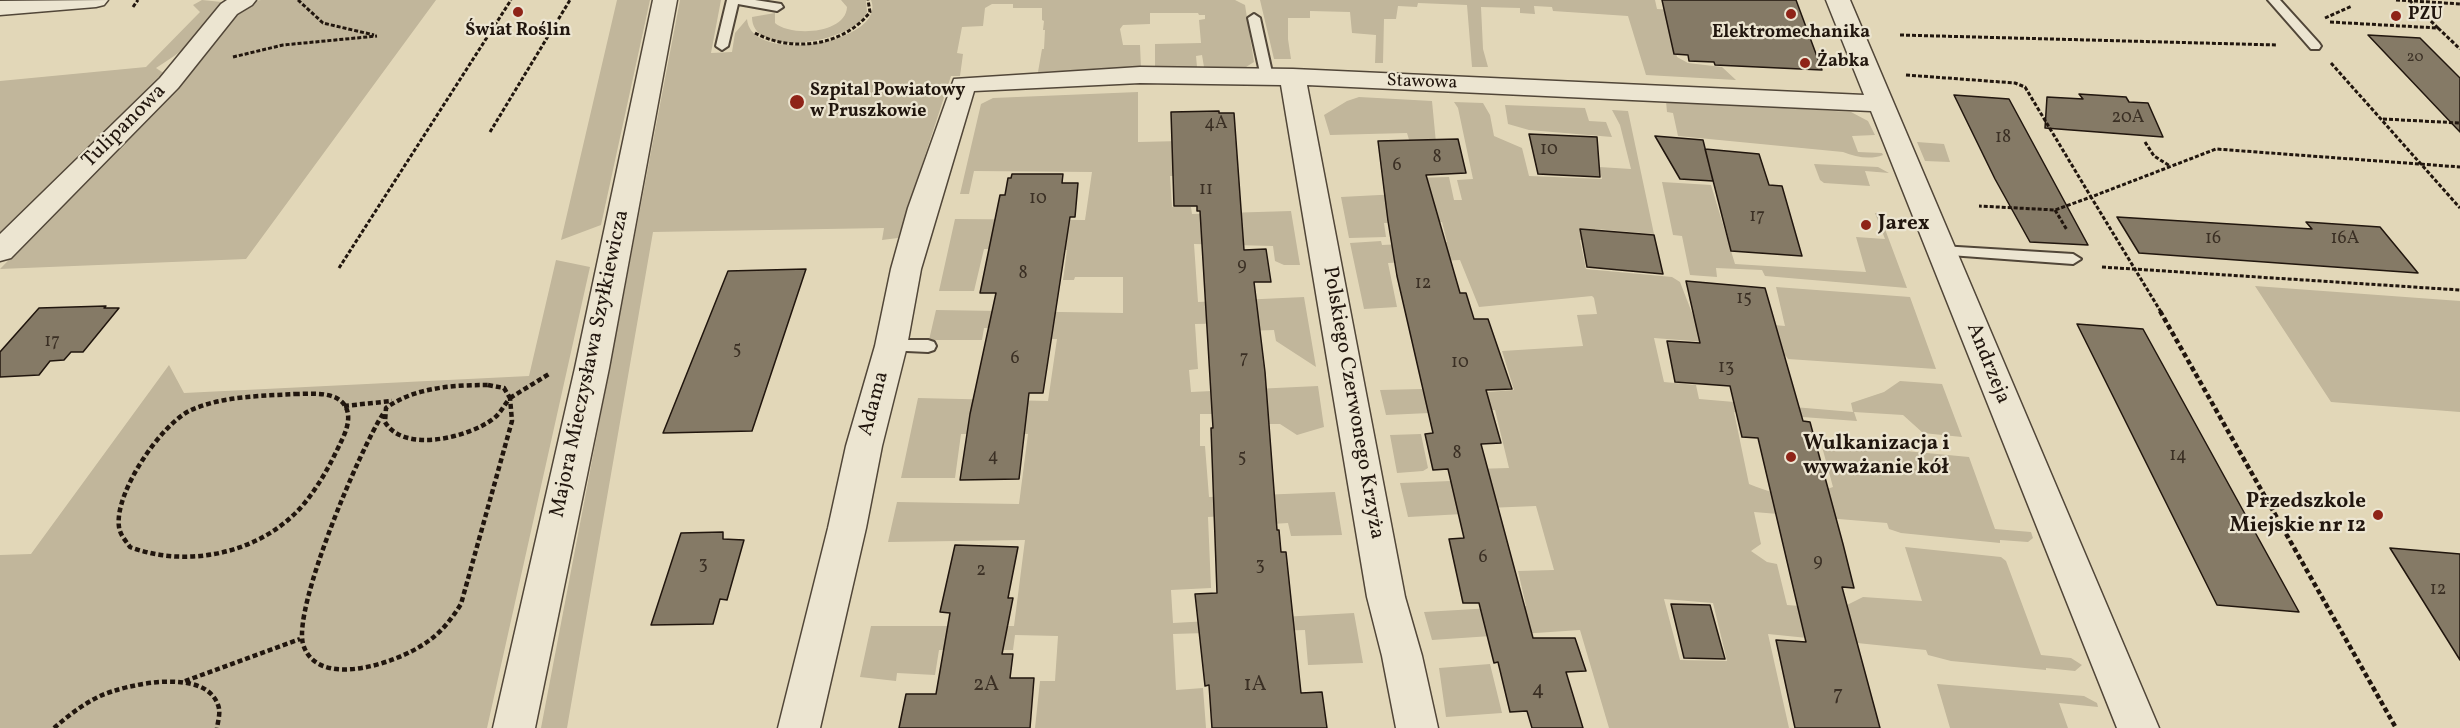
<!DOCTYPE html>
<html>
<head>
<meta charset="utf-8">
<style>
	body { margin:0 }
	canvas { display:block; background:#e2d7b8 }
</style>
</head>
<body>
<canvas width="2460" height="728"></canvas>
<script>
const context = document.querySelector('canvas').getContext('2d');
context.lineJoin = 'round';
function paint(path, color) {
  context.fillStyle = color;
  context.fill(path, 'evenodd');
}
function trace(path, color, width, dash) {
  context.strokeStyle = color;
  context.lineWidth = width;
  context.lineCap = dash ? 'butt' : 'round';
  context.setLineDash(dash || []);
  context.stroke(path);
}
function write(font, color, halo, rows, align = 'center') {
  context.font = font + ' Vollkorn,serif';
  context.lineWidth = 4.5;
  context.setLineDash([]);
  context.textBaseline = 'middle';
  context.strokeStyle = halo;
  context.fillStyle = color;
  for (const [text, x, y, turn = 0] of rows) {
    context.save();
    context.translate(x, y);
    context.rotate((+turn || 0) * Math.PI / 180);
    context.textAlign = isNaN(turn) ? turn : align;
    if (halo) context.strokeText(text, 0, 0);
    context.fillText(text, 0, 0);
    context.restore();
  }
}
paint(new Path2D(`
	M202,0L222,2L223,7C205,33 182,52 156,68L168,76L0,240V81L146,67L200,12L193,5Z
	M261,0H436L246,259L0,269L108,158L244,3Z
	M617,0H650L601,225L561,240Z
	M680,0H721L711,53L732,52L735,33L747,19C751,67 888,42 871,0H1235L1245,5L1254,62L1246,67H1204L1202,55L1196,56L1197,67L1155,68V44L1201,43L1199,20L1205,19V15H1199L1198,13H1150V24L1123,25L1120,29L1123,45H1140L1141,68L1038,72L1042,49H1044L1045,30H1043L1044,21L1042,20V8H1013V4H992L985,8L983,26L962,27L957,53L963,54L960,76H951L898,238L882,240L884,228L653,232L567,728H541Z
	M841,0H866L867,12C853,43 752,60 752,17L775,13V23C791,37 846,34 847,7Z
	M1260,0H1655L1657,9L1740,14L1670,27L1677,57L1688,63L1722,67L1736,80L1646,75L1628,16L1553,11L1552,7L1534,6L1535,14L1520,13V8L1481,7L1483,49L1488,67H1472L1467,5L1418,3L1417,7L1398,6L1396,19H1384L1383,63H1375L1376,35L1352,33L1350,12L1310,11V18H1288V39L1291,59H1274Z
	M1138,92V142L1181,141L1189,176H1170L1172,207H1191L1192,214L1291,211L1300,265H1284L1275,261L1273,246L1194,244L1198,302L1304,297L1316,367L1276,341L1274,330L1245,331L1243,323L1195,324L1198,369L1189,370L1191,392L1318,386L1324,427L1297,435L1280,424H1250L1248,414H1200V446H1205L1209,497L1335,492L1342,535L1291,536L1288,523L1256,525L1254,514L1208,517L1211,588L1171,590L1173,623L1354,613L1363,663L1308,665L1305,630L1173,634L1176,690L1203,688L1206,728H1035L1040,681H1055L1058,636L1015,635L1013,650H939L935,675L897,673L896,681L860,677L871,626H1014L1025,540L888,542L897,502L1019,504L1028,434H961L955,478H901L918,398L1048,401L1057,339H1021L1022,329L984,328L982,340H929L936,310L1123,313V277H1075L1074,280H1063L1067,250L984,249L974,291H939L955,219L1085,220L1092,172L974,171L969,194H960L981,104L993,98Z
	M1359,97L1432,101L1436,143H1410L1407,133L1330,135L1324,115L1347,101Z
	M1666,101L1851,112L1868,121L1875,135L1852,136L1858,152L1882,153L1883,155C1870,160 1856,157 1843,152L1678,136L1673,113L1667,112Z
	M1454,102L1483,103L1490,115L1494,136L1522,148L1529,176L1602,179L1599,167L1631,169L1620,125L1612,110L1628,111L1654,234L1595,229V240H1580L1586,269L1672,277L1680,282L1694,318L1785,326L1776,287L1910,297L1936,369L1788,359L1786,356L1734,352L1731,344L1654,338L1664,382L1696,385L1699,399L1853,412L1851,403L1884,392L1900,381L1942,384L1962,437L1923,433L1903,415L1854,412L1857,421L1734,412L1749,484C1785,498 1797,499 1833,487L1821,443L1969,457L1995,529L2031,532L2033,538L2028,542L2000,540V543L1901,533L1889,529L1887,523L1754,512L1761,544L1751,551L1767,562L1777,564L1787,605L1839,609L1863,597L1922,601L1905,547L2001,557L2006,561L2041,655L2071,658L2082,665L2075,671L2046,668V670L1951,661L1928,655L1926,650L1768,634L1789,728H1609L1580,630L1432,640L1424,612L1526,606L1518,571L1554,570L1536,506L1463,509V514L1408,517L1400,483L1476,480L1474,469L1509,468L1495,410L1386,415L1380,390L1422,389L1425,397L1514,390L1502,351L1583,346L1577,315L1597,314L1594,298L1592,296L1479,307L1460,260L1388,263L1397,307L1364,309L1350,243L1381,241L1382,245L1447,242L1442,222L1384,223L1386,237L1349,238L1341,197L1418,193L1415,178L1449,177L1454,200H1462L1457,180L1473,179L1458,108ZM1664,599L1713,603L1727,661L1680,660Z
	M1505,105L1585,108L1589,121L1606,122L1612,137L1529,130L1508,124Z
	M1917,142L1944,144L1950,162L1925,161Z
	M1814,164L1878,167L1889,173L1865,171L1870,186L1824,183L1820,180Z
	M1662,182L1711,185L1735,264L1866,272L1856,237L1885,239L1875,213H1879L1907,288L1765,276L1762,270L1716,268L1717,277L1690,275L1682,236L1673,235Z
	M556,260L590,267L487,728H0V555L31,554L169,365L184,393L529,376Z
	M2255,286L2460,301V412L2331,402Z
	M1421,434L1428,468L1423,471L1397,473L1390,435Z
	M1490,664L1502,713L1446,717L1439,668Z
	M1937,684L2084,696L2097,703L2098,707L2059,703L2068,728H1950Z`), '#c1b69b');
const building = new Path2D(`
	M1662,0H1796L1822,70L1715,65L1714,62L1689,61L1688,55L1674,54Z
	M2368,35L2420,38L2460,78V132Z
	M2079,94L2126,97L2129,102L2148,103L2163,137L2045,128L2047,97L2083,99Z
	M1954,95L2009,99L2088,245L2030,242L1995,179Z
	M1219,111V113H1234L1244,250L1266,249L1271,282H1254L1265,372L1277,530H1279L1281,552H1286L1301,693L1322,692L1327,728H1212L1209,685L1205,686L1195,594L1217,593L1211,428H1213L1200,211H1197V206H1174L1171,112Z
	M1529,134L1597,137L1600,177L1538,174Z
	M1655,136L1703,140L1713,181L1680,179Z
	M1458,139L1466,173L1426,175L1460,293H1466L1474,319H1488L1512,389L1486,390L1501,443L1481,444L1533,638H1575L1586,671L1566,672L1583,728H1532L1527,711L1510,712L1498,662L1494,663L1479,603H1463L1449,539L1464,538L1448,469L1433,470L1425,434L1433,433L1397,276L1388,221L1378,141Z
	M1705,149L1759,154L1769,185L1782,186L1802,256L1731,251Z
	M1012,174H1063L1062,183H1078L1075,217H1070L1043,393H1029L1019,479L960,480L970,414L996,293H980L1000,195H1005L1008,178H1011Z
	M2117,217L2312,229L2306,222L2380,227L2418,273L2139,253Z
	M1580,229L1654,235L1663,274L1587,267Z
	M806,269L752,431L663,433L728,271Z
	M1686,281L1765,288L1803,421L1810,422L1843,544L1854,588L1842,587L1880,728H1795L1776,640L1806,642L1758,438L1742,437L1730,386L1675,382L1667,341L1700,343Z
	M106,306L104,308H119L83,352H71L64,360L50,361L39,375L0,377V352L39,308Z
	M2077,324L2143,329L2299,612L2217,605Z
	M723,532V539L744,540L727,600L720,599L713,624L651,625L681,533Z
	M955,545L1018,547L1008,598H1013L1002,654H1013L1010,678H1034L1030,728H899L906,694H936L950,613L940,612Z
	M2390,548L2460,554V660Z
	M1671,604L1710,605L1725,659L1684,658Z`);
paint(building, '#857a66');
trace(building, '#21160e', 1.5);
const service = new Path2D(`
	M727,0H755L781,4L783,7L777,11L738,4L728,46L722,50L716,46Z
	M2268,0H2280L2319,43L2321,46L2319,49H2311Z
	M1254,14L1260,18L1273,77L1267,81L1261,77L1248,18Z
	M1941,246L2073,254L2081,259L2073,264L1936,254L1933,251Z
	M891,340H928L934,342L936,346L934,350L928,352L885,350L883,346L885,342Z`);
const minor = new Path2D(`
	M108,0L104,5L96,7L0,15V1Z
	M227,0H256L252,5L237,14L178,88L11,258L0,261V234L160,78L221,4Z
	M653,0H677L609,368L535,728H493L575,368Z
	M1826,0H1850L2159,728H2117L1871,111L1307,85L1405,597L1422,656L1438,728H1396L1382,656L1367,597L1281,85L1140,83L974,91L921,269L907,346L882,446L866,528L820,728H778L828,528L846,446L875,346L891,269L908,208L954,79L1140,67L1293,69L1864,95Z`);
trace(service, '#514638', 4);
trace(minor, '#514638', 3);
trace(new Path2D(`
	M298,0L323,23L374,35
	M2396,0L2460,4
	M133,7L138,0
	M2325,18L2352,6
	M2330,22L2438,28L2410,1
	M2438,28L2460,49
	M755,33C792,53 844,46 870,12L868,0
	M1900,35L2277,45
	M233,57L283,45L377,36
	M2331,63L2460,208
	M1906,75L2015,83L2025,87L2091,197L2055,210L1979,206
	M2383,119L2460,123
	M490,132L570,0
	M2145,142L2154,156L2170,166
	M2055,210L2067,230
	M2102,267L2460,290
	M339,268L511,0
	M2161,312L2091,197L2216,149L2460,167`), '#21160e', 3, [4, 2]);
trace(new Path2D(`
	M2160,311L2396,728
	M488,385L504,388L510,398C504,405 501,413 493,419C469,437 404,454 385,422L386,408C415,387 454,385 488,385Z
	M295,394C310,394 332,391 343,403C354,416 345,434 339,446C329,467 318,487 303,505C262,553 188,569 130,547C126,541 120,535 119,527C114,493 161,424 191,410C223,396 261,396 295,394Z
	M510,398L549,374
	M344,406L392,401
	M383,414C360,449 293,607 303,644C317,691 398,662 424,644C440,634 451,620 461,604L512,421L510,398
	M185,681L300,639
	M54,728C68,716 83,704 100,696C127,684 205,667 218,705C221,712 218,721 217,728`), '#21160e', 4.5, [5, 3]);
paint(service, '#ece5d1');
paint(minor, '#ece5d1');
for (const [x, y, r, color] of [
	[518,12,6,"#8f2418"],
	[1791,14,6,"#8f2418"],
	[2396,16,6,"#8f2418"],
	[1805,63,6,"#8f2418"],
	[797,102,8,"#8f2418"],
	[1866,225,6,"#8f2418"],
	[1791,457,6,"#8f2418"],
	[2378,515,6,"#8f2418"]
]) {
  const dot = new Path2D();
  dot.arc(x, y, r, 0, 2 * Math.PI);
  context.fillStyle = color;
  context.fill(dot);
  trace(dot, '#ece5d1', 2);
}
write('15px', '#3a2f24', null, [
	["20",2415,58]
]);
write('bold 18px', '#21160e', '#ece5d1', [
	["PZU",2408,16],
	["Świat Roślin",518,32,"center"],
	["Elektromechanika",1791,34,"center"],
	["Żabka",1817,63],
	["Szpital Powiatowy",810,92],
	["w Pruszkowie",810,113]
], 'left');
write('18px', '#21160e', '#ece5d1', [
	["Stawowa",1422,83,2]
]);
write('18px', '#3a2f24', null, [
	["20A",2128,119],
	["4A",1216,125],
	["18",2003,139],
	["10",1549,151],
	["8",1437,159],
	["6",1397,167],
	["11",1206,191],
	["10",1038,200],
	["17",1757,218],
	["16",2213,240],
	["16A",2345,240],
	["9",1242,267],
	["8",1023,275],
	["12",1423,285],
	["15",1744,300],
	["17",52,343],
	["5",737,351],
	["6",1015,360],
	["7",1244,360],
	["10",1460,364],
	["13",1726,369],
	["8",1457,455],
	["14",2178,457],
	["4",993,458],
	["5",1242,459],
	["6",1483,559],
	["9",1818,563],
	["3",703,566],
	["3",1260,567],
	["2",981,572],
	["12",2438,591]
]);
write('21px', '#21160e', '#ece5d1', [
	["Tulipanowa",125,127,-45],
	["Majora Mieczysława Szyłkiewicza",591,364,-78],
	["Andrzeja",1987,364,68],
	["Polskiego Czerwonego Krzyża",1352,403,80],
	["Adama",875,404,-75]
]);
write('bold 21px', '#21160e', '#ece5d1', [
	["Jarex",1878,225],
	["Wulkanizacja i",1803,445],
	["wyważanie kół",1803,469],
	["Przedszkole",2366,503,"right"],
	["Miejskie nr 12",2366,527,"right"]
], 'left');
write('21px', '#3a2f24', null, [
	["2A",986,686],
	["1A",1255,686],
	["4",1538,691],
	["7",1838,696]
]);
</script>
</body>
</html>
